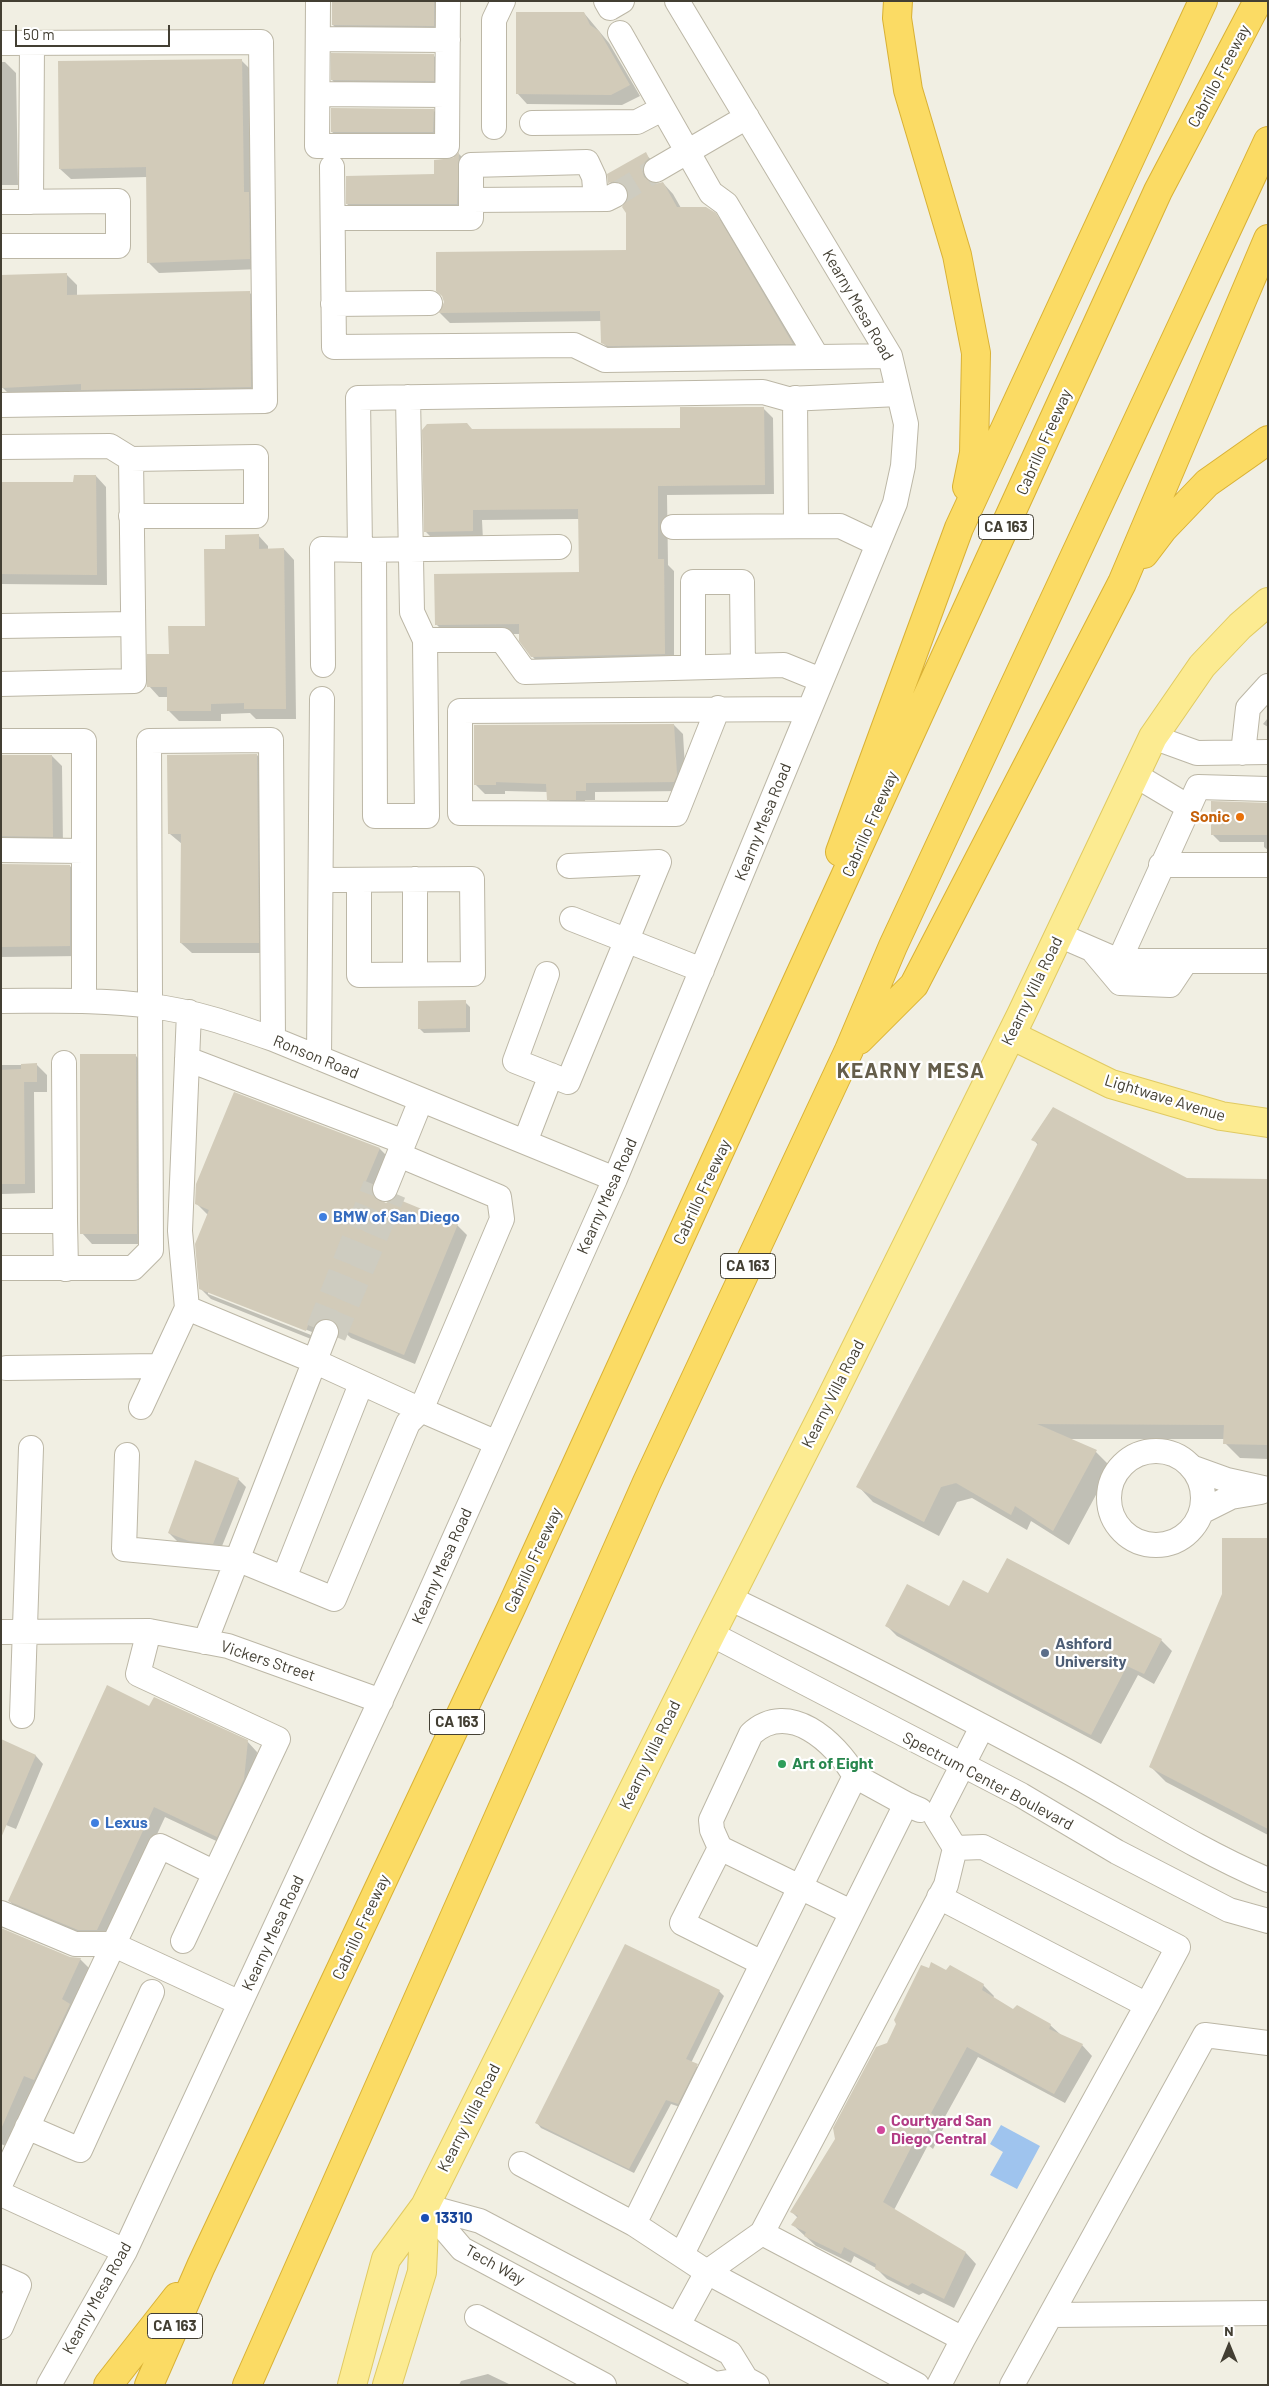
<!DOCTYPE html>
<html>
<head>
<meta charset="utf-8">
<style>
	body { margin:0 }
	#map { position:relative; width:1269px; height:2386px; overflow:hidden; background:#f1efe3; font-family:Barlow,sans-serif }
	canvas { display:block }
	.frame { position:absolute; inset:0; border:2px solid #433f33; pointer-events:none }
	.north { position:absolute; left:1204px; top:2321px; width:50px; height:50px; -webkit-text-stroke:4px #fff; paint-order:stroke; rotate:0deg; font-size:14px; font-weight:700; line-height:20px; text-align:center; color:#433f33 }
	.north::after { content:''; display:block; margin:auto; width:18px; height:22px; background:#433f33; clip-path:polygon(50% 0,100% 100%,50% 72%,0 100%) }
	.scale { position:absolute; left:15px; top:25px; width:155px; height:22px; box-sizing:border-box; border:2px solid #433f33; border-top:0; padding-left:6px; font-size:15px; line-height:18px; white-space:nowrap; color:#433f33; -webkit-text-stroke:4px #fff; paint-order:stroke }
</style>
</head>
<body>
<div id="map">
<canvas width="1269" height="2386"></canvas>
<div class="frame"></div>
<div class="north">N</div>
<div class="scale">50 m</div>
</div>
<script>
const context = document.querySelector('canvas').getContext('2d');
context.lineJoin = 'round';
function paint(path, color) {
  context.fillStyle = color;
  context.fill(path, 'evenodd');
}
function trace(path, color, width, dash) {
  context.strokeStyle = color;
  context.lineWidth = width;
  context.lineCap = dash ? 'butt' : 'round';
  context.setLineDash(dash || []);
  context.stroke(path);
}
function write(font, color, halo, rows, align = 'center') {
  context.font = font + ' Barlow,sans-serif';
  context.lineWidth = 4.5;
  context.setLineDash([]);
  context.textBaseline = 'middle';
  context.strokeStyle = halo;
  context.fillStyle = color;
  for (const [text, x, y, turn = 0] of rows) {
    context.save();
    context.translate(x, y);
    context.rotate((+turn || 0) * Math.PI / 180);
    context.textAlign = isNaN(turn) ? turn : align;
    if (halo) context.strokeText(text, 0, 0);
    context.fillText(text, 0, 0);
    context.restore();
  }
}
paint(new Path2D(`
	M1001,2125L1040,2146L1017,2189L990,2175L1003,2152L990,2144Z`), '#9fc4ee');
paint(new Path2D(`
	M51,1V2L31,1Z
	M333,1H445L441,33H341L333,25Z
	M584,13L609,43L640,96L622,105L527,104L517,93Z
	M433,55L441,63V88H340L332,80Z
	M241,60L252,71L260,269L159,273L149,263L147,177L71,179L60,169Z
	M1,62H5L16,73L18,185H1Z
	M433,110L441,118V139H340L332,132Z
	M459,154L466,161L464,211H355L347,204L435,175Z
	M645,154L656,164L653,184L663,183L673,194L681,208L715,214L726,225L802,353H613L602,342V321L450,323L440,313L627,251L629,192L620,193L610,182Z
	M67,275L77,285V296L250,293L260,303L261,397L13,398L2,387Z
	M763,408L773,418L774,494L667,495L668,565L674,571V664L542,667L532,656L520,634H446L436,624L580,574V519L482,520L483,540L436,542L426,532L473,431L681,429Z
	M96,476L106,487L107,585L1,584V483L75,484Z
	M258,535L268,546V550L284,549L294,560L296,719H256L250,713L221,714V721H179L169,711V697H159L149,686L170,655L206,627L227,550Z
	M1268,718V727L1263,724Z
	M674,725L683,734L686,785L683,791L595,792V800H585V809H558L548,799V792L505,791V794H485L475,784Z
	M257,755L267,765L268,953H192L181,943L182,844L170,834Z
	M1,756H52L62,766L63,847L1,852Z
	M1268,804V850L1264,847V842H1220L1213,835Z
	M1,865L70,866L80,876V956L1,957Z
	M465,1002L470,1007V1032L424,1033L419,1028Z
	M136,1056L146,1066L147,1244H92L82,1233Z
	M1,1065H37L47,1075V1092H34L35,1193L2,1194L1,1210Z
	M235,1093L380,1149L390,1159L375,1194L382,1202L457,1225L467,1235L415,1364L351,1338L341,1329L330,1330L316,1341L211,1299L200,1288L208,1215L196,1203ZM208,1291L312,1332L311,1335L208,1294Z
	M1033,1139L1187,1180H1268V1459L1240,1458L1225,1443V1439H1067L1096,1452L1111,1467L1069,1545L1031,1521L1027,1530L972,1498L957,1502L939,1536L873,1502L858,1486L1038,1145Z
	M238,1479L246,1487L220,1551L197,1549L177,1541L169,1533Z
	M1268,1539V1835L1166,1782L1151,1767Z
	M1008,1559L1161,1640L1172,1651L1154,1684L1138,1675L1101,1744L897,1636L887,1626L989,1595Z
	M150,1708L247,1741L257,1752L254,1790L227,1846L165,1817L108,1940H89L20,1911L9,1901Z
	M1,1740L36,1756L43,1764L16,1829L1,1823Z
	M1,1929L69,1958L80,1959L90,1969L8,2147L1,2144Z
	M946,1971L983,1985L994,1996L993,1998L1013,2010L1050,2025L1061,2035L1082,2045L1092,2056L1065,2103L978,2057L941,2124L944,2127L933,2149L928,2145L894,2210L966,2253L976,2264L954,2308L923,2293L919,2295L887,2279L876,2268L854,2256L851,2263L816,2246L793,2225L798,2218L792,2212L837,2139L888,2044Z
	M719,1991L724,1996L691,2063L702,2070L683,2108L671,2104L634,2173L541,2128L537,2123Z
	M488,2374L511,2385H459L461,2381Z`), '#0003');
paint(new Path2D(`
	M332,2H434V26L332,25Z
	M516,12H584L590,25L599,31L630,85L611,95L516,94Z
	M331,53L434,54V81L331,80Z
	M242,59L244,192H249L250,259L147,263L146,167L59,169L58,61Z
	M331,108L434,109L433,132H331Z
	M459,152L457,204H346V176L434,174V160L453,158Z
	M646,152L649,158L644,163L642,170L644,177L656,184L663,182L677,207H706L716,213L793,344L608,346L601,343L600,311L439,313L444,302L442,296L436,291V252L626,250V213L622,207L629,196L627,189L623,184L616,181L608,183L607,174Z
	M67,273V295L250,291L251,387L81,390V384L1,388V275Z
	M680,407H764L765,485L658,486V559H664L665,654L531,657L519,641V624L435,625L434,574L579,572L578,509L473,510V531L424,532L422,430L427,424L467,423L472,429L680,428Z
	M74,475H96L97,575L1,574V482H73Z
	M259,534V549L284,548L286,709H244V703L211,704V711H167V687H147V654H169L168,626H205L204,549H225V535Z
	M674,724L677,775L674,782L586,783V791H576V800H547L546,784L496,782V785H474V725Z
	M257,754L259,943H180L181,834H168L167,755Z
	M1,755H52L53,837L1,836Z
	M1211,801L1268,803V835H1211Z
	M1,864L70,865V946L1,947Z
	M466,1000V1028L418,1029V1001Z
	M80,1054H136L137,1234H80Z
	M37,1063V1082H24L25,1184H1V1070L21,1069V1064Z
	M234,1092L380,1148L364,1186L372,1189L375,1198L386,1203L395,1198L458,1224L404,1355L339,1328L331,1319L319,1320L311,1317L306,1331L199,1289L195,1244L209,1210L195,1204L196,1184Z
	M1053,1107L1187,1178L1268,1179V1445L1223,1444L1224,1425L1037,1424L1097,1450L1053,1531L1015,1506L1011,1515L956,1483L941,1487L924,1522L856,1487L1038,1143L1031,1140Z
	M195,1460L239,1478L213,1544L189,1541L168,1533Z
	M1222,1538H1268V1829L1149,1767L1222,1594Z
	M1007,1558L1162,1639L1144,1674L1127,1666L1091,1735L885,1626L907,1584L949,1606L963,1580L988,1593Z
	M107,1685L149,1706L154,1697L248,1740L244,1779L217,1837L154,1807L97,1930H78L8,1901Z
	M1,1739L36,1755L1,1838Z
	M1,1928L70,1957L81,1958L62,1999L70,2004L34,2080L24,2076L1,2129Z
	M625,1944L720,1990L686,2059L698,2064L678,2104L666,2100L629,2169L535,2123Z
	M931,1962L946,1970L950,1965L984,1984L982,1990L1013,2009L1017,2005L1051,2024L1049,2029L1083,2044L1054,2094L967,2047L931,2113L935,2116L923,2140L917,2136L883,2202L966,2252L944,2299L912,2283L908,2286L875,2269L876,2264L844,2247L841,2254L804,2236L806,2232L791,2225L798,2216L790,2212L835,2139L833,2128L876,2047L887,2043L896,2024L894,2020L921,1965L929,1968Z`), '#d2cbb9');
trace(new Path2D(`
	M615,195L656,170
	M318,1329L375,1185
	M334,1336L394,1193`), '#ceccc0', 24, [24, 12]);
const minor = new Path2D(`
	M318,1L317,146H447L448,1
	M606,1L610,8L622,1
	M620,33L711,193L726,204L817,357
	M318,39L448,40
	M1,43L261,42L265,401L1,405
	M318,94L447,95
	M532,123L637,122L662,109
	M494,127V20L503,1
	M332,167L334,347L574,345L605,360L890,356
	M656,170L747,117
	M471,200L607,199L615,195
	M1,202L118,201V246H1
	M31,202L32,43
	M333,218H471V165L587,162L594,177L596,199
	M333,304L430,303
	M795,398L796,526
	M1,447L110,446L131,459L134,681L1,684
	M131,459L256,457V516H131
	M673,527L840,526L878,544
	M559,547L360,550L358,398L763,392L788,399L899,394
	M374,550L375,816H427L425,640L412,612L408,397
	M1,626L133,624
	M425,640H502L525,672L784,665L821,680
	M323,665L322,549L360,550
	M693,667V582H742L743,666
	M718,708L676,814L460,813V711L809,709
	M1153,737L1197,753L1268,752
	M1,741H84V1000
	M1243,753L1248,708L1268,686
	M1135,775L1187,806
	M1,850L84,851
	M1161,865H1268
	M321,880L472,879L473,974L359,975V880
	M572,919L702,970
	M1059,935L1119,961H1268
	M1094,952L1120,983L1170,985L1186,961
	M1119,961L1198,787L1268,789
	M415,974V879
	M547,974L515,1061L568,1082L659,862L569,866
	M1,1001C51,1001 101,999 151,1006C193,1011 233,1025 273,1039L615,1179
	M319,1058L322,699
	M187,1059L404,1142
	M64,1063L65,1221
	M525,1142L551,1075
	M399,1155L499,1197L502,1219L421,1410L497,1443
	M385,1189L421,1100
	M1,1221H65L66,1269
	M1,1268H133L151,1250L149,741L271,740L273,1039
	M6,1368L160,1366
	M141,1407L187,1308
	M1109 1498a47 47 0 1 1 94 0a47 47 0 1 1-94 0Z
	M127,1455L124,1549L239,1560L334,1599L408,1423L421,1410L314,1361L187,1308L180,1231L189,1012
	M1191,1467L1227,1480L1268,1489
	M1201,1512L1231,1497L1261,1492
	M284,1578L361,1384
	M729,1598C838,1650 945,1706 1052,1763C1124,1801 1192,1848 1268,1880
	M149,1631L138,1674L278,1739L183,1941
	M1,1632L149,1631L228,1646L381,1701
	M711,1634L1021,1795L1117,1852L1229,1910L1268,1921
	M205,1642L326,1332
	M22,1716L31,1448
	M720,1848L712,1830L711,1820L751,1734C789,1699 835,1742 855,1776
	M955,1848L983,1847L1178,1947L1147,2005
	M939,1897L1147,2005L963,2339L762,2233L946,1885L955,1848L936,1817L982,1727
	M1,1913L75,1944H112L240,2003
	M762,1963L682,1923L720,1848L851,1912
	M27,2127L80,2150L152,1992
	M521,2164L634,2224L707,2272L917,2385
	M1,2183L160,1846L215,1873
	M1,2194L125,2251
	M425,2206L480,2221L730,2353L746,2379L757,2385
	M425,2206L462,2249L715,2384L746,2379
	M634,2224L855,1776L906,1804
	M682,2254L906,1804L920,1810
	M1,2277L19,2285L1,2327
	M1051,2315L1268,2313
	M477,2317L604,2385
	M678,2325L707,2272L762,2233
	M49,2385L125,2251L417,1622L615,1179L895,503L903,466L906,424L890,356L677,1
	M939,2385L963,2339
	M1012,2385L1205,2035L1268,2043`);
const major = new Path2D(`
	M1011,1035L1111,1084L1221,1116L1268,1123
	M352,2385L386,2259L425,2206L711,1634L828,1404L1021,1015L1153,737L1202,666L1240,626L1268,602
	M387,2385L422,2272L425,2206`);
const highway = new Path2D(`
	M898,1L897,18L908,90L957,255L976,353L974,453L967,487
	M1144,554L1163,529L1207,483L1268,440
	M840,852L959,528L1203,1
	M859,1040L914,985L1122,583L1268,239
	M108,2385L177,2297
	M149,2385L201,2266L510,1610L1158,191L1258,1
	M247,2385L647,1482L849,1050L893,946L1268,141`);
trace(minor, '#bcb7a6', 26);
trace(major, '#e0ca62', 30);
trace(highway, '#d9b135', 30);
trace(minor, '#fff', 24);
trace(major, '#fceb91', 28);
trace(highway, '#fbdb64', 28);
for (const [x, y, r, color] of [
	[1240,817,5,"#e8710a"],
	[323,1217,5,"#3f7fe0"],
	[1045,1653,5,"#5c6f8a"],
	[782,1764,5,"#2e9e5b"],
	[95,1823,5,"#3f7fe0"],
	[881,2130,5,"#d1479c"],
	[425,2218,5,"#1a4fb4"]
]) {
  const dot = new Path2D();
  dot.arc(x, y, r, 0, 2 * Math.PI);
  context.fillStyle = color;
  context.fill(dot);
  trace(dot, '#fff', 2);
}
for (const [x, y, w] of [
	[1006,527,55],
	[748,1266,55],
	[457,1722,55],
	[175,2326,55]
]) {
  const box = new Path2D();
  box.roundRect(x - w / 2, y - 12.5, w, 25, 4);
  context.fillStyle = '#fff';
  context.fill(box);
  trace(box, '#433f33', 1);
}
write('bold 15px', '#433f33', null, [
	["CA 163",1006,527],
	["CA 163",748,1266],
	["CA 163",457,1722],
	["CA 163",175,2326]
]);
write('16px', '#433f33', '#fff', [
	["Cabrillo Freeway",1219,76,-62],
	["Kearny Mesa Road",858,305,60],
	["Cabrillo Freeway",1044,442,-66],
	["Kearny Mesa Road",763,822,-68],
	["Cabrillo Freeway",870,824,-66],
	["Kearny Villa Road",1032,991,-64],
	["Ronson Road",316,1057,22],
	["Lightwave Avenue",1165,1098,17],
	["Cabrillo Freeway",702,1192,-65],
	["Kearny Mesa Road",607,1196,-66],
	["Kearny Villa Road",833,1394,-63],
	["Cabrillo Freeway",533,1560,-65],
	["Kearny Mesa Road",442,1566,-66],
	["Vickers Street",268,1661,18],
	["Kearny Villa Road",650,1755,-64],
	["Spectrum Center Boulevard",988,1781,28],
	["Cabrillo Freeway",361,1927,-65],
	["Kearny Mesa Road",273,1933,-65],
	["Kearny Villa Road",469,2118,-63],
	["Tech Way",495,2265,29],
	["Kearny Mesa Road",97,2298,-61]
]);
write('bold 16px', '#c56008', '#fff', [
	["Sonic",1230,817]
], 'right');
write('bold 16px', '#366cbe', '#fff', [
	["BMW of San Diego",333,1217],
	["Lexus",105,1823]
], 'left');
write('bold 16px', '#4e5e75', '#fff', [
	["Ashford",1055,1644],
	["University",1055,1662]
], 'left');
write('bold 16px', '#27864d', '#fff', [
	["Art of Eight",792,1764]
], 'left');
write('bold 16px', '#b23c85', '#fff', [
	["Courtyard San",891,2121],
	["Diego Central",891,2139]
], 'left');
write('bold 16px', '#164399', '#fff', [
	["13310",435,2218]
], 'left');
context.letterSpacing = '1px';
write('bold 21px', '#655e4b', '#fff', [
	["KEARNY MESA",911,1071]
]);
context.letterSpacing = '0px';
</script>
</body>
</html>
